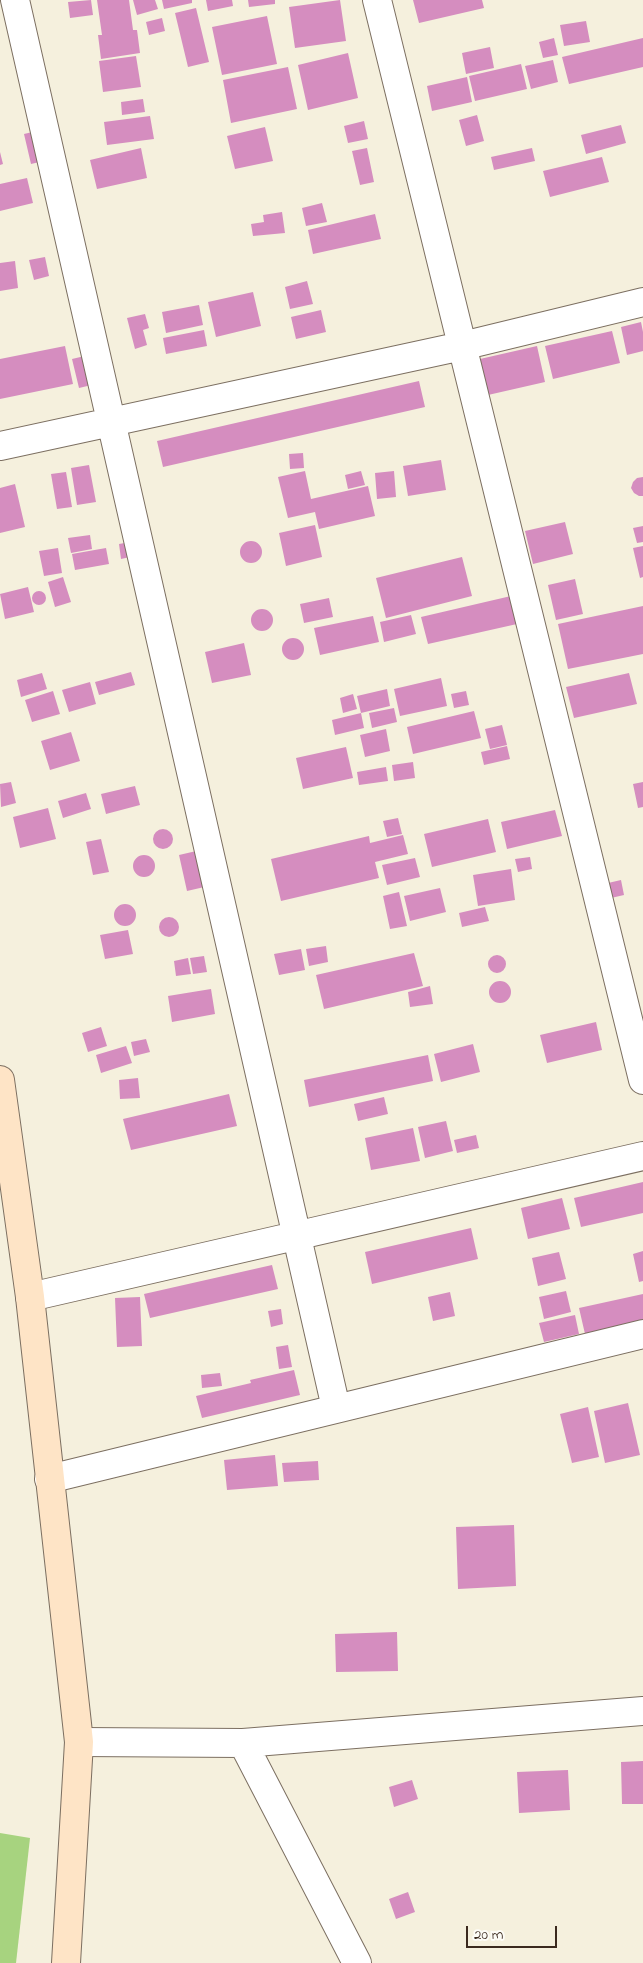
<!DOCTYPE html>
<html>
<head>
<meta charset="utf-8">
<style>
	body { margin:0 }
	#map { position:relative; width:643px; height:1963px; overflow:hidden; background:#f5f0dd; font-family:"Indie Flower",sans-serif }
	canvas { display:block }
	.scale { position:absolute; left:466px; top:1926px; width:91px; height:22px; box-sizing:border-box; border:2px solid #3b2a1e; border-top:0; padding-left:6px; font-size:15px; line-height:18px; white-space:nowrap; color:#3b2a1e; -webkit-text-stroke:4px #fdfcf7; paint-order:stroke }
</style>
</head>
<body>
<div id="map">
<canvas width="643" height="1963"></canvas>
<div class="scale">20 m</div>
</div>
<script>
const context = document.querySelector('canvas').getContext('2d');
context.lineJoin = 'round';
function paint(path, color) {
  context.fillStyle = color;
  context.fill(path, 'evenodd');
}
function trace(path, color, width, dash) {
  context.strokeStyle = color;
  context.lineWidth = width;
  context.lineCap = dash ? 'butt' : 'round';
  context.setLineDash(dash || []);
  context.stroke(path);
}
paint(new Path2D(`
	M0,1833L30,1838L16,1963H0Z`), '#a7d37f');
paint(new Path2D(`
	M91,0L93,15L70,18L68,2Z
	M97,0H129L133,30H137L140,53L101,59L98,35H102Z
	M133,0H155L158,9L137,15Z
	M162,0H192V3L164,9Z
	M206,0H232L233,6L208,11Z
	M248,0H275V4L249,7Z
	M340,0L346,41L295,48L289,7Z
	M413,0H482L484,8L419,23Z
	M196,8L209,62L188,67L175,13Z
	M267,16L277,64L222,75L212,27Z
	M162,18L165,31L149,35L146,22Z
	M586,21L590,42L564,46L560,25Z
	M554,38L558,55L543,58L539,42Z
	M643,38V67L569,84L562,57Z
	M490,47L494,68L466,74L462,53Z
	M348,53L358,98L308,110L298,65Z
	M136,56L141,87L103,92L99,61Z
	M553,60L558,82L531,89L525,66Z
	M521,64L527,89L475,101L469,76Z
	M288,67L297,109L231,123L223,80Z
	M467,77L472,102L432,111L427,86Z
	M143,99L145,112L122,115L121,102Z
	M477,115L484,141L466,146L459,120Z
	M150,116L154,139L107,145L104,122Z
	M364,121L368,139L348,143L344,126Z
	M621,125L626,143L586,154L581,135Z
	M265,127L273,161L235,169L227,136Z
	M41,130L48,160L31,164L24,134Z
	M141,148L147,178L97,189L90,160Z
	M367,148L374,182L360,185L352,151Z
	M532,148L535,161L494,170L491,157Z
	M0,152L3,164L0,165Z
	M602,157L609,182L550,197L543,171Z
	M27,178L33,203L0,211V184Z
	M322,203L327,222L306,226L302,208Z
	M282,212L285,233L253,236L251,224L264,222L263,215Z
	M375,214L381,239L313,254L308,230Z
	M45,257L49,276L34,280L29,260Z
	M15,261L18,288L0,291V263Z
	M307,281L313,304L290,309L285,287Z
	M253,292L261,326L216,337L208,302Z
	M199,305L203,325L166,333L162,312Z
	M321,310L326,332L296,339L291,317Z
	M145,314L149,328L143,330L147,345L135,349L127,318Z
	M641,322L643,332V351L627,355L621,327Z
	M204,330L207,346L166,354L163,338Z
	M612,331L620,363L553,379L545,346Z
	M65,346L73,384L0,399V359Z
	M537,346L545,382L488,395L480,359Z
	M93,354L100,383L79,388L72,359Z
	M419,381L425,407L163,467L157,441Z
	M303,453L304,468L290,469L289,454Z
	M441,460L446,490L408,496L403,466Z
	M89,465L96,502L77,505L71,468Z
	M305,471L311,499L368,486L375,516L319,529L315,512L288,518L278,477Z
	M361,471L365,485L348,489L345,475Z
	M394,471L396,497L377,499L375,473Z
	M66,472L72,507L57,509L51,474Z
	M643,477V496H639L634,493L631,488L633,482L637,478Z
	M15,484L25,527L0,533V488Z
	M565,522L573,554L533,564L525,531Z
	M315,525L322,557L286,566L279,533Z
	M643,526V542L637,543L633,528Z
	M90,535L92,549L71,553L68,538Z
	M240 552a11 11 0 1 1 22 0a11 11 0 1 1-22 0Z
	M136,541L139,555L121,559L119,544Z
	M643,546V577L640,578L633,548Z
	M58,548L62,573L44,576L39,551Z
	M106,548L109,564L75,570L72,554Z
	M462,557L472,596L386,618L376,578Z
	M63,577L71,602L55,607L48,582Z
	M575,579L583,614L556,620L548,585Z
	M28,587L34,612L5,619L0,594Z
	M32 598a7 7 0 1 1 14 0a7 7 0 1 1-14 0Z
	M511,596L517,624L428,644L421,617Z
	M329,598L333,617L304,623L300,604Z
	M643,606V654L568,669L558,624Z
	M251 620a11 11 0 1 1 22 0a11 11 0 1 1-22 0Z
	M411,615L416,634L384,642L380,622Z
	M373,616L379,642L320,655L314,628Z
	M282 649a11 11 0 1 1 22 0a11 11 0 1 1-22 0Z
	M244,643L251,675L212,683L205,652Z
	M131,672L135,685L99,695L95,682Z
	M42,673L47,689L21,697L17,680Z
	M629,673L637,704L574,718L566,687Z
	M441,678L447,706L400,716L394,689Z
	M90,682L96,704L69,712L62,690Z
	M387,689L390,706L361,713L357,696Z
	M53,691L60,714L32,722L25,700Z
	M466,691L469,705L454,708L451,694Z
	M353,694L357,709L343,713L340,698Z
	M394,708L397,722L372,728L369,713Z
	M474,711L481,738L413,754L407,727Z
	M361,713L364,728L335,735L332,720Z
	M502,725L507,745L490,749L485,729Z
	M386,729L390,751L365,757L360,735Z
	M71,732L80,761L50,770L41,741Z
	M507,746L510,759L484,765L481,752Z
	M346,747L353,778L303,789L296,758Z
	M413,762L415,778L394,781L392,765Z
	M386,767L388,781L359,785L357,772Z
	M11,782L16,803L1,807L0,784Z
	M643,782V807L638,808L633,784Z
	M135,786L140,805L106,814L101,794Z
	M86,793L91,809L63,818L58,801Z
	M48,808L56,839L20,848L13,817Z
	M555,810L562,836L507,849L501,822Z
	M398,818L402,834L387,837L383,821Z
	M488,819L496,852L432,867L424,834Z
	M153 839a10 10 0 1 1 20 0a10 10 0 1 1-20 0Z
	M403,835L408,854L375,862L379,878L281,901L271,859L369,836L370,843Z
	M101,839L109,872L93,875L86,842Z
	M205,849L213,885L187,891L179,855Z
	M133 866a11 11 0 1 1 22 0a11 11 0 1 1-22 0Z
	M530,857L532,869L518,872L515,859Z
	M415,858L420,877L387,885L382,865Z
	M511,869L515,900L478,906L473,875Z
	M621,880L624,895L611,898L608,883Z
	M440,888L446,912L410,921L404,896Z
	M399,892L407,926L390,929L383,896Z
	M114 915a11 11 0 1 1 22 0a11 11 0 1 1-22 0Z
	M485,907L489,921L462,927L459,913Z
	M159 927a10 10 0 1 1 20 0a10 10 0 1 1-20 0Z
	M128,930L133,954L105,959L100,935Z
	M326,946L328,962L309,966L306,949Z
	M301,949L305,970L279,975L274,954Z
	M414,953L423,986L324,1009L316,975Z
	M488 964a9 9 0 1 1 18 0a9 9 0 1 1-18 0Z
	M204,956L207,972L193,974L190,958Z
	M188,958L191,974L176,976L174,961Z
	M489 992a11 11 0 1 1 22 0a11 11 0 1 1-22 0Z
	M430,986L433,1004L410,1007L408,992Z
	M211,989L215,1014L172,1022L168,996Z
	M596,1022L602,1050L547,1063L540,1035Z
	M101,1027L107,1046L88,1052L82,1033Z
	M146,1039L150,1052L134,1056L131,1042Z
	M473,1044L480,1072L441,1082L434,1054Z
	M126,1046L132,1063L101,1073L96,1055Z
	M428,1055L433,1081L309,1107L304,1080Z
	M138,1078L140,1098L120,1099L119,1080Z
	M229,1094L237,1126L131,1150L123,1119Z
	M384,1097L388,1114L358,1121L354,1104Z
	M446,1121L453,1151L425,1158L418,1127Z
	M413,1128L420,1161L371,1170L365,1138Z
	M476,1135L479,1148L457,1153L454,1140Z
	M643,1182V1213L581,1227L574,1198Z
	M562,1198L570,1229L528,1239L521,1208Z
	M471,1228L478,1259L372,1284L365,1252Z
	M643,1251V1281L639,1282L633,1254Z
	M559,1252L566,1279L538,1286L532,1258Z
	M272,1265L278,1289L150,1318L144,1294Z
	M566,1291L571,1312L544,1319L539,1297Z
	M450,1292L455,1316L433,1321L428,1297Z
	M643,1294V1321L585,1334L579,1308Z
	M140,1297L142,1346L117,1347L115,1298Z
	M281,1309L283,1324L271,1327L268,1311Z
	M575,1315L579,1334L544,1342L539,1323Z
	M288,1345L292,1367L279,1369L276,1347Z
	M294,1370L300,1395L202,1418L196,1396L251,1383L250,1380Z
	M220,1373L222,1386L202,1388L201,1375Z
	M628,1403L640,1455L605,1463L594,1411Z
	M588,1407L599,1457L572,1463L560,1414Z
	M275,1455L278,1486L227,1490L224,1460Z
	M318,1461L319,1480L284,1482L282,1463Z
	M514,1525L516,1586L458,1589L456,1527Z
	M397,1632L398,1671L336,1672L335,1634Z
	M643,1761V1804H622L621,1762Z
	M568,1770L570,1810L519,1813L517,1772Z
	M412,1780L418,1799L394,1807L389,1787Z
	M408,1892L415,1912L396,1919L389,1899Z`), '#d58dbf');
const street = new Path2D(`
	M15,0L336,1408
	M377,0L643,1080
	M0,446L462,346L643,302
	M30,1297L643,1156
	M49,1479L643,1334
	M79,1742L243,1743L643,1711
	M243,1743L357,1963`);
const secondary = new Path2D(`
	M0,1080L30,1297L79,1742L66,1963`);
trace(street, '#7c6f61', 30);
trace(secondary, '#7c6f61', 30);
trace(street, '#fff', 28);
trace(secondary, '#fee4c6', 28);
</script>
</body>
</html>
